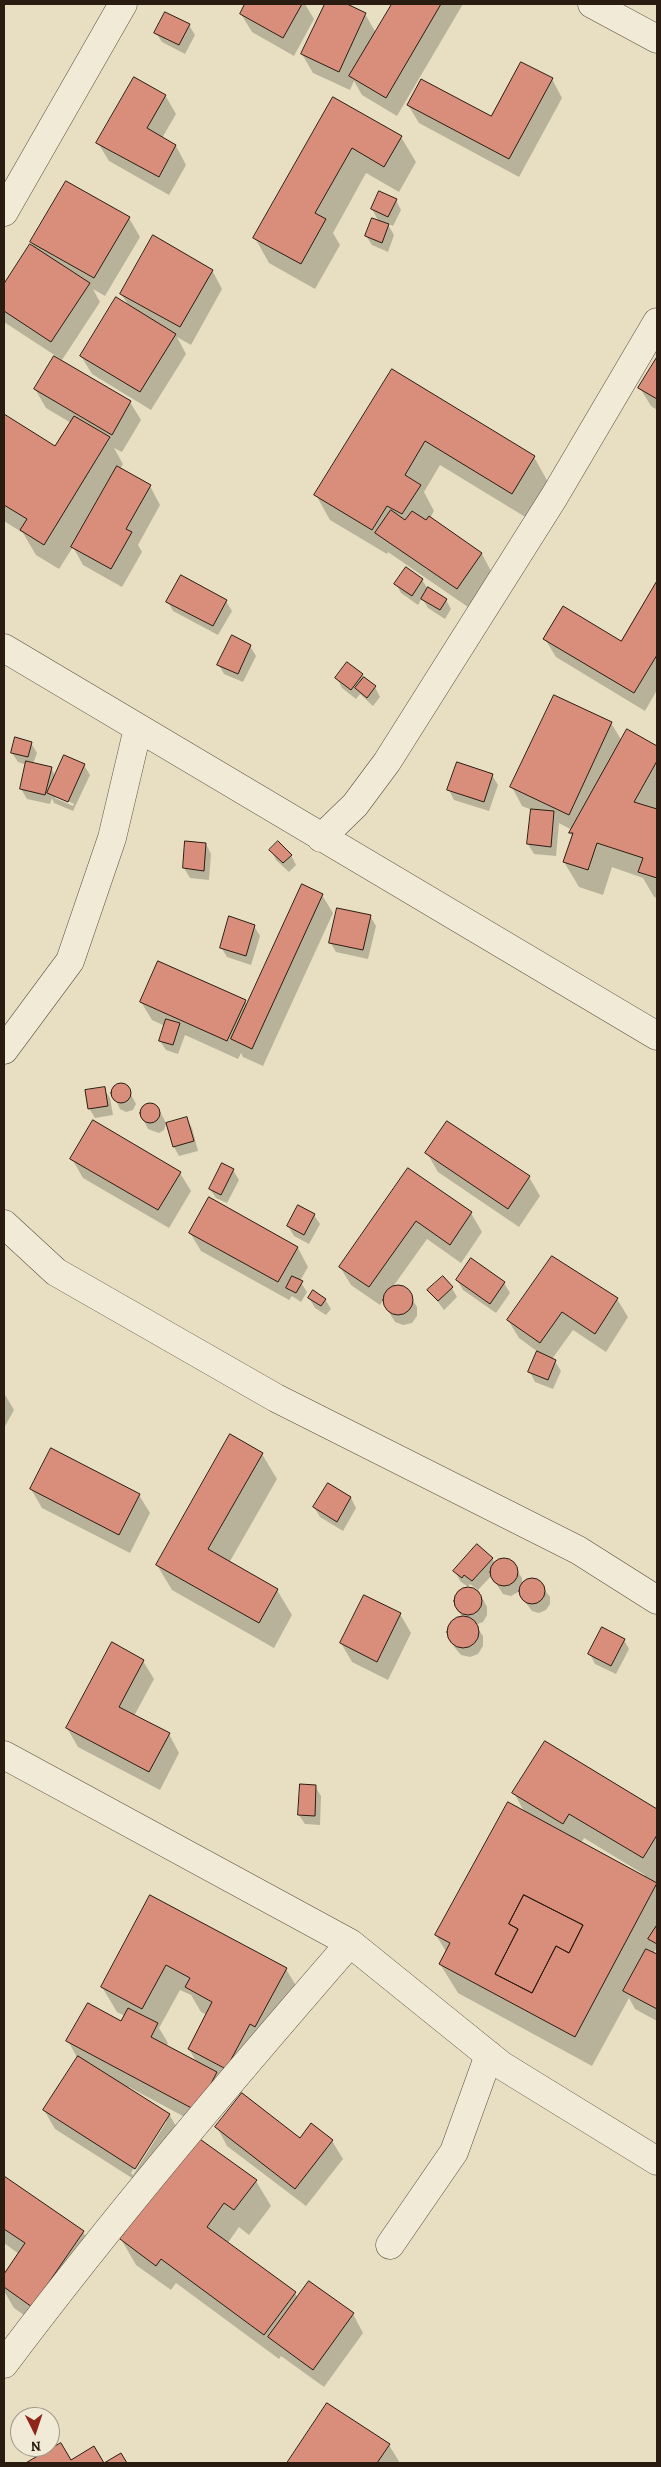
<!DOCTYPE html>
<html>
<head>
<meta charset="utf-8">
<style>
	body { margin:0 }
	#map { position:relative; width:661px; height:2467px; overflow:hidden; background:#e8dfc2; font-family:Alegreya,serif }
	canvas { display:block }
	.frame { position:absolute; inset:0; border:5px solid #2b1c11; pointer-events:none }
	.north { position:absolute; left:10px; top:2407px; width:50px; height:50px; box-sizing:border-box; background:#f0ead7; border:1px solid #a19888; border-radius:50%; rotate:176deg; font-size:14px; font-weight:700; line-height:20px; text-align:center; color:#2b1c11 }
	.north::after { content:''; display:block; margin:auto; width:18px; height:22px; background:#8f2418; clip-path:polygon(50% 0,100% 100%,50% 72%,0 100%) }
</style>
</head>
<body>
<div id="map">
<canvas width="661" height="2467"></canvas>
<div class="frame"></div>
<div class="north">N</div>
</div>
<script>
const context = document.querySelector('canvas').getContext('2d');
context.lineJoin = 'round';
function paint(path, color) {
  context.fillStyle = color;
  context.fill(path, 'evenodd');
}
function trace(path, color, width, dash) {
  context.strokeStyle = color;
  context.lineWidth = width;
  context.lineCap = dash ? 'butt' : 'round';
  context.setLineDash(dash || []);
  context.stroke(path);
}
paint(new Path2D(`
	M247,4H305L314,19L294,56L252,32L241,14Z
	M326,4H344L365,14L376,33L393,4H463L397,116L362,95L354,81L350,90L313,73L302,54Z
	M189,25L195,35L185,54L162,42L156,33Z
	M552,79L562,98L519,177L419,123L408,105L492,118Z
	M165,95L176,114L162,138L176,146L186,165L169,195L109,161L98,143Z
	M334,99L401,137L416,162L399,192L366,173L333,233L340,245L315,289L269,263L255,238Z
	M396,200L401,210L393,226L387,223L394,235L388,252L372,245L366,236L379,222L372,209Z
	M129,218L140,237L105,296L93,289L100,302L62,360L4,322V286L30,246L35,249L31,242Z
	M212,270L222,289L191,345L177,337L186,354L151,410L92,374L81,356L129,306L121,294Z
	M657,359V410L651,406L640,388Z
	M392,371L534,457L548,482L527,518L440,465L424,492L434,511L430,518L482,554L492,573L468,607L388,552L387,554L330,520L316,495Z
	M35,389L130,402L141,420L122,452L114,448L123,464L120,469L150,486L160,505L138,545L142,552L122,587L83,565L73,547L59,569L36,555L23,533L4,521V416L56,448L71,423L46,408Z
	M422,580L428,589L446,600L451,609L445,619L428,608L422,598L418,605L401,593L396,584Z
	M657,583V690L645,711L556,657L545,639L622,642Z
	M226,601L232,611L218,635L173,611L168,602Z
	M250,646L256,656L243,682L224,674L219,665Z
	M362,675L375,687L380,697L373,706L360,694L356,699L342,688L337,678Z
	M611,723L622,741L627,730L657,747V898L654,897L643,878L612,867L603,895L579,887L564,862L573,837L570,833L572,830L559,823L556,856L534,854L528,844L532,810L522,806L512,787Z
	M31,743L37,753L33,764L51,768L56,777L84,765L90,775L73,811L54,803L52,798L50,804L27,799L21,789L27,765L18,762L12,753ZM55,795L74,804L73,806L55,798Z
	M492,775L498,785L489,811L454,800L449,790Z
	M206,844L211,854L209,880L190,878L184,868Z
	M271,850L291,855L296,865L289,872L276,860Z
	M322,895L333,913L263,1066L243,1057L241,1053L238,1059L185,1035L178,1054L166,1050L160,1041L165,1026L152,1020L141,1002L245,1001L248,1005Z
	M370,916L376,926L368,959L336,952L330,942Z
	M254,926L260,936L251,965L227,957L221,947Z
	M121,1085L127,1087L136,1104L133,1110L126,1112L120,1109L112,1092L115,1086Z
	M104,1089L110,1098L113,1115L95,1118L89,1108Z
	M148,1104L154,1105L158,1108L164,1119L166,1124L164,1130L159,1133L148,1129L143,1119L141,1113L143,1108Z
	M187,1119L192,1128L198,1151L179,1156L174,1147L167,1124Z
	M427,1153L529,1177L540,1196L519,1227L438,1172Z
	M72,1159L180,1173L191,1191L169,1228L83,1178Z
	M233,1170L239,1180L227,1203L216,1198L210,1189Z
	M408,1170L471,1213L482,1232L461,1263L427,1239L392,1288L398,1287L406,1289L417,1307V1316L412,1323L403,1325L395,1322L384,1304V1299L380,1305L351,1285L340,1267Z
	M210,1198L298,1248L308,1267L300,1281L307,1292L301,1302L292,1296L289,1300L201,1251L190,1233Z
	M314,1215L320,1224L309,1244L294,1236L288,1226Z
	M457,1280L504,1283L510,1293L496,1313L463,1290Z
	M452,1288L457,1297L444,1310L429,1290Z
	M309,1298L325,1299L331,1309L326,1315L315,1308Z
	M617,1299L628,1317L606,1352L573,1330L552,1359L555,1361L561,1371L553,1389L535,1382L530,1372L538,1352L519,1338L508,1320Z
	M4,1393L14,1410L4,1428Z
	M262,1454L277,1479L229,1563L277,1590L292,1615L274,1648L172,1590L157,1565Z
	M328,1485L351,1498L356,1508L343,1531L320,1517L314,1507Z
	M31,1489L139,1495L150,1513L130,1553L42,1508Z
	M492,1558L494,1562L503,1559L511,1561L522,1578V1582L531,1579L538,1581L550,1597V1604L546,1610L539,1613L532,1611L520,1595V1591L511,1596L503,1594L491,1576L478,1590L470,1584L468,1587L460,1581L455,1571Z
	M467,1588L478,1590L487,1607V1615L483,1622L475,1625L483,1636V1646L478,1654L470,1657L461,1655L455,1648L449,1637L448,1628L453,1620L462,1617L456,1607L455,1598L459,1591Z
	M400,1614L411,1633L388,1680L352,1662L341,1643Z
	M624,1640L629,1649L616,1674L595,1664L590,1654Z
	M143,1661L154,1679L134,1716L169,1734L179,1753L160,1790L78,1747L67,1728Z
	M545,1743L657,1811V1952L656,1949L653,1954L657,1956V2021L635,2009L629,1998L592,2066L458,1993L440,1964L447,1953L436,1935L525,1813L514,1793ZM584,1838L645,1875L644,1877L581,1843Z
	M315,1786L321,1796L320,1825L305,1824L299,1815Z
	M150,1897L286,1969L301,1994L265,2049L241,2093L301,2139L332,2141L343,2159L306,2206L227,2146L217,2127L242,2095L223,2084L207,2129L129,2087L128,2089L169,2114L180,2133L146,2187L55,2129L44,2110L78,2059L68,2041L122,2023L125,2016L117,2012L102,1987ZM180,1990L191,1995L201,2012L207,2015L189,2049L197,2063L166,2046L168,2043L159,2028ZM164,2121H167L133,2175L131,2173Z
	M197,2138L256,2181L271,2206L249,2235L239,2227L227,2244L295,2293L298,2298L353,2314L363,2333L324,2387L281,2356L279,2359L176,2283L171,2290L136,2265L121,2239Z
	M4,2177L83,2232L98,2257L47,2331L14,2308L4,2291V2276L19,2254L4,2243Z
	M327,2405L389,2445L400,2463H289Z
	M60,2444L71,2462L94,2448L103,2463H28Z`), '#0003');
const building = new Path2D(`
	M245,4H302L283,38L240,14Z
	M325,4H347L366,13L339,72L301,54Z
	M392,4H441L386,98L349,76Z
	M165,12L190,24L179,45L154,33Z
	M521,62L553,78L509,159L407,105L421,79L491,116Z
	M134,77L166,95L147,128L176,145L159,177L96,143Z
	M333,97L402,136L384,167L352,148L315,213L326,219L301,264L253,238Z
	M66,181L130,217L94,278L30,242Z
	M379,191L397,199L388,217L371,209Z
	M372,218L389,224L382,243L365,236Z
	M153,235L213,270L180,327L120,294Z
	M30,244L90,283L51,342L4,311V284Z
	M116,297L176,334L140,392L80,356Z
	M54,356L131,401L112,435L34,389Z
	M657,357V399L638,388Z
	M392,369L535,456L512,494L425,441L405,475L421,485L402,514L387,506L372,530L314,495Z
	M4,414L55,446L74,416L110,437L44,545L20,530L27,519L4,505Z
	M117,466L151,485L126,529L132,532L111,569L71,547Z
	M391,510L405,520L412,511L426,520L429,516L482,553L457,589L375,533Z
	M406,567L423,579L412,596L394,584Z
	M181,575L227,600L213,626L166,602Z
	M657,581V655L634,693L543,639L563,606L621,641Z
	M428,587L447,599L440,610L421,599Z
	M232,635L251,645L238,674L217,665Z
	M347,662L363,674L351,690L335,678Z
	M364,677L376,686L367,698L355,688Z
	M554,695L612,722L569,815L510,787Z
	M627,729L657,746V761L634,802L657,809V878L638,872L643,858L597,843L588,870L563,862L573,833H569Z
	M15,737L32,742L28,757L11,753Z
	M64,755L85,764L68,802L47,793Z
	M26,761L52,767L45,795L20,789Z
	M457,762L493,774L484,802L447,790Z
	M531,809L554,811L551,847L527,844Z
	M185,841L206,843L204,871L183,868Z
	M278,841L292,855L283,863L269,850Z
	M302,884L323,894L252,1049L231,1039Z
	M337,908L371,915L363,950L329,943Z
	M229,916L255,925L246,956L220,948Z
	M158,961L246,1000L227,1041L140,1002Z
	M166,1019L180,1023L173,1045L159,1041Z
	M111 1093a10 10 0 1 1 20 0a10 10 0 1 1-20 0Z
	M105,1087L108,1106L88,1109L85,1090Z
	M140 1113a10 10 0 1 1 20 0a10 10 0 1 1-20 0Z
	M187,1117L194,1141L173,1147L166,1123Z
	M93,1120L181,1172L158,1210L70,1159Z
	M447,1121L530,1176L508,1209L425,1153Z
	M222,1163L234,1169L221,1195L209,1189Z
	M408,1168L472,1212L450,1245L416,1221L369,1287L339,1267Z
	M209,1197L298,1247L278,1282L189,1233Z
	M298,1205L315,1214L304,1235L287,1226Z
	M552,1256L618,1298L595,1334L562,1312L540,1343L507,1320Z
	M471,1258L505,1282L490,1304L456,1280Z
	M292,1276L303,1281L296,1293L286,1288Z
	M443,1276L453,1287L438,1301L427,1290Z
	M383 1300a15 15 0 1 1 30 0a15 15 0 1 1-30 0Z
	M313,1290L326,1299L321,1306L308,1298Z
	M537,1351L556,1360L548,1380L528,1372Z
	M230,1434L263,1453L208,1549L278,1589L259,1623L156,1565Z
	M51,1448L140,1494L119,1535L30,1489Z
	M328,1483L351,1497L337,1522L313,1507Z
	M477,1544L493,1558L472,1581L464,1575L462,1578L453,1571Z
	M490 1572a14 14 0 1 1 28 0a14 14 0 1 1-28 0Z
	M519 1591a13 13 0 1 1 26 0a13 13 0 1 1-26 0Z
	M454 1601a14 14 0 1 1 28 0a14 14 0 1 1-28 0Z
	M364,1595L401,1613L377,1662L340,1643Z
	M447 1632a16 16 0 1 1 32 0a16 16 0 1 1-32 0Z
	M602,1627L625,1639L611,1666L588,1654Z
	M112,1642L144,1660L119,1707L170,1733L149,1772L66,1728Z
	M545,1741L657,1809V1835L643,1858L569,1814L563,1824L512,1793Z
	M300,1784L316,1785L315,1816L298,1815Z
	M508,1802L657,1883L575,2037L439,1964L450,1943L435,1935ZM524,1895L583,1925L569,1953L556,1946L532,1993L495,1974L518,1929L509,1924Z
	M150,1895L287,1968L255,2027L250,2024L226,2069L188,2049L212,2002L185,1987L190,1978L166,1965L142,2009L101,1987Z
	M524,1895L583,1925L569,1953L556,1946L532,1993L495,1974L518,1929L509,1924Z
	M657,1925V1944L648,1939Z
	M646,1949L657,1954V2009L623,1991Z
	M88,2003L121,2021L128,2008L158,2023L151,2037L217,2072L197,2111L66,2041Z
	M78,2056L170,2114L135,2169L43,2110Z
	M242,2093L300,2138L311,2123L333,2140L295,2189L215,2127Z
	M197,2137L257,2180L234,2210L224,2203L207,2227L296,2292L264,2335L161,2259L156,2266L120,2239Z
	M4,2176L84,2231L32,2307L4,2287V2274L25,2243L4,2229Z
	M309,2281L354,2313L313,2370L268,2337Z
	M327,2403L390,2444L377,2463H287Z
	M61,2443L71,2460L94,2446L104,2463L121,2453L127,2463H26Z`);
paint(building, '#d98e7b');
trace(building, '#2b1c11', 1);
const street = new Path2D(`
	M592,4L657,39
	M4,212L123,4
	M4,648L657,1036
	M321,838L355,805L387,762L554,497L657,322
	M4,1050L70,961L112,838L138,728
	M4,1224L56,1272L276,1398L578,1550L657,1600
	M4,1755L350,1943L501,2065L657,2161
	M390,2245L454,2152L489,2055
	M4,2364C113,2219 231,2080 350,1943`);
trace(street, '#5a4d3d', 29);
trace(street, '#f0ead7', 28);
</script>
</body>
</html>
